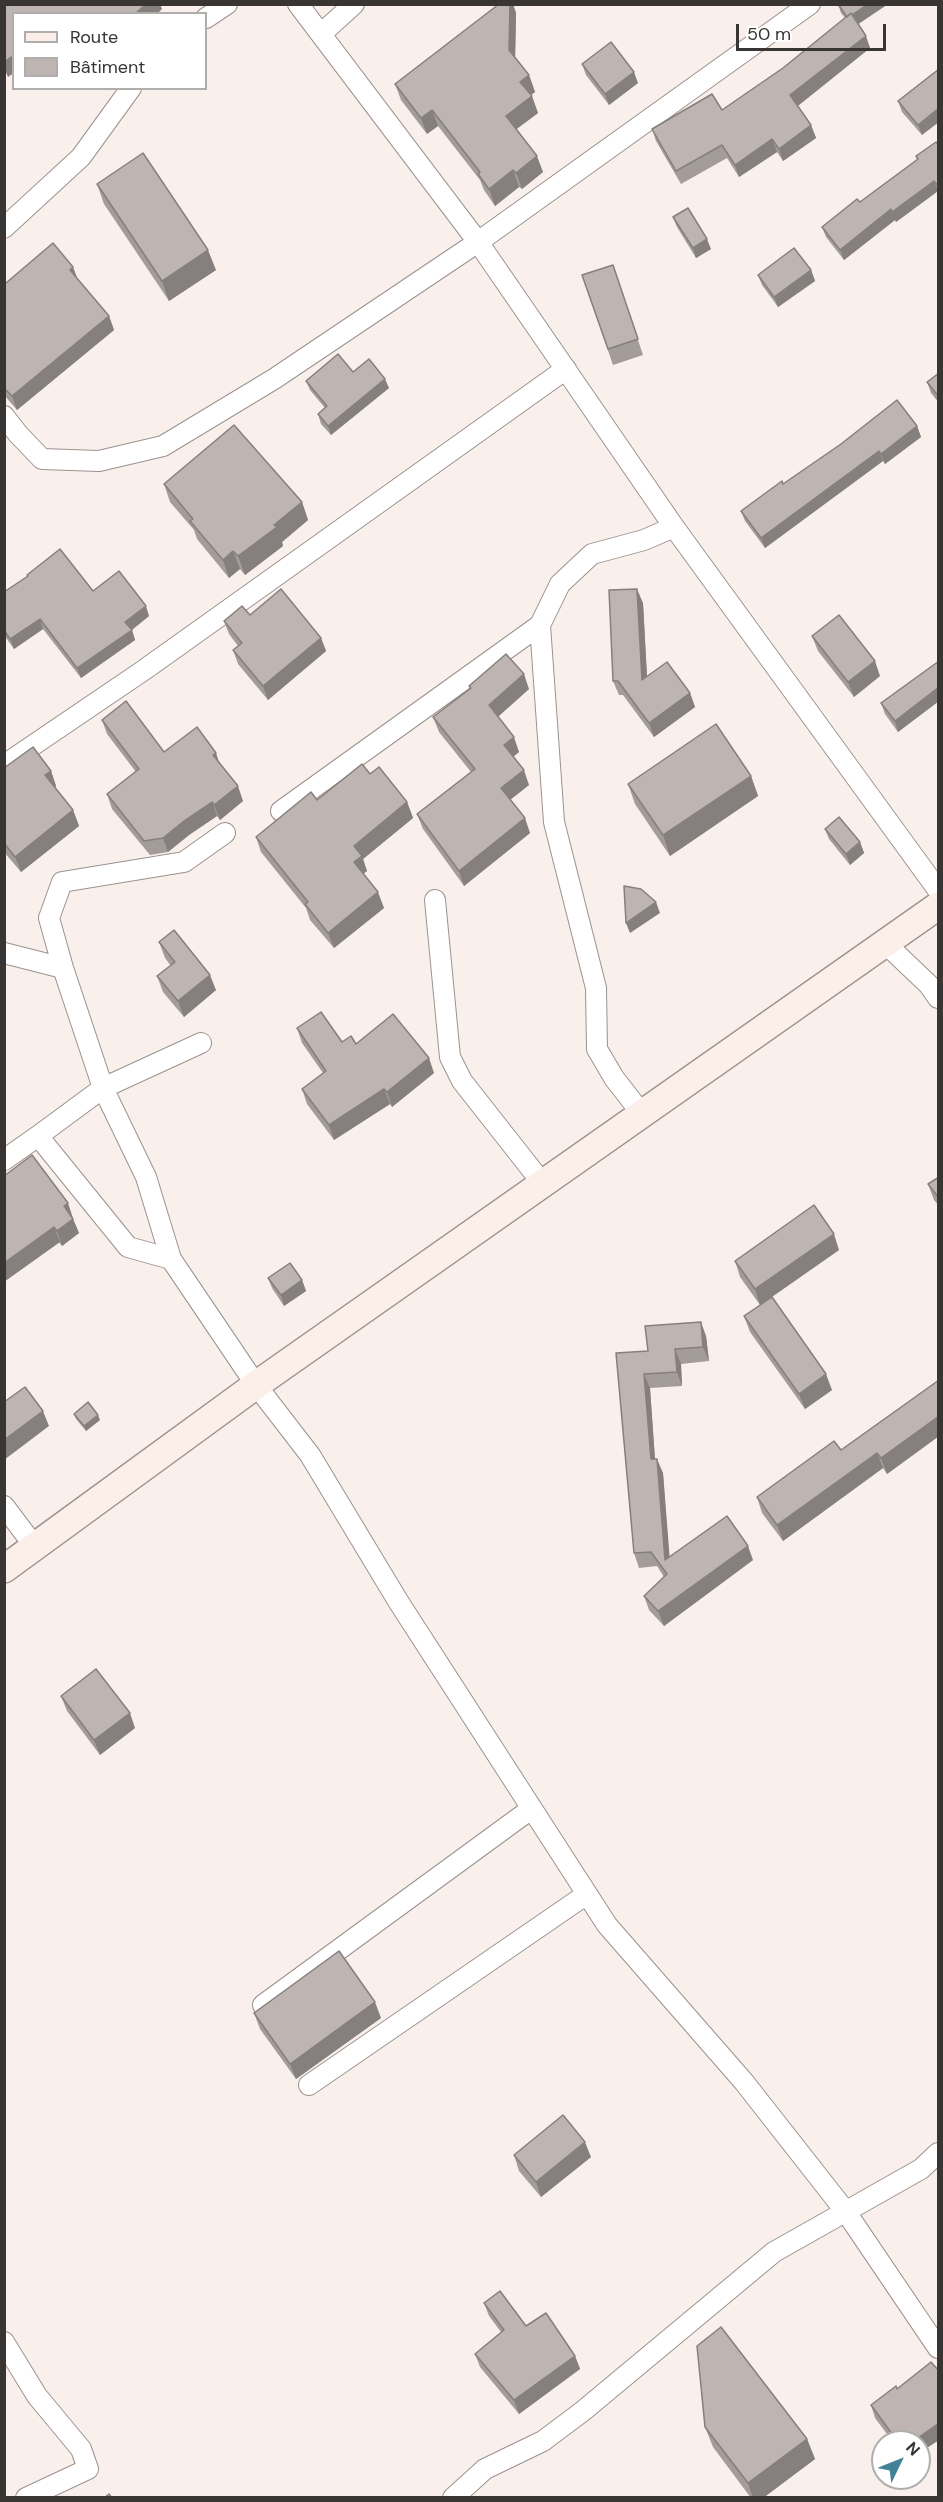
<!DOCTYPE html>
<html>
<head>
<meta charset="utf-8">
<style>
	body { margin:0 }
	#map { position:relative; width:943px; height:2502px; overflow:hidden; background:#f9f0ec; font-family:"DM Sans",sans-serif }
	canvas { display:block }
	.frame { position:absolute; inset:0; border:6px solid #383533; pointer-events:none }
	.legend { position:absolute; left:12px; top:12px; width:195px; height:78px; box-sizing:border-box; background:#fff; border:2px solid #afaead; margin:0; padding:8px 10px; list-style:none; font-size:18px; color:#383533 }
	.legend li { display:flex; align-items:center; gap:12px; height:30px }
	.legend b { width:30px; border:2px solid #afaead }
	.north { position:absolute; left:871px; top:2430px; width:60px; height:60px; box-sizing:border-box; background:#fff; border:2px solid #afaead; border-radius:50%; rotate:47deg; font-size:16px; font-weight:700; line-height:24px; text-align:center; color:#383533 }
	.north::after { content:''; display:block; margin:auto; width:21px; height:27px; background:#438197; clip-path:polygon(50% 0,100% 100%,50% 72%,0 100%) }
	.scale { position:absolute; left:736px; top:24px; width:150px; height:27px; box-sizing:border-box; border:3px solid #383533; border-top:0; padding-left:8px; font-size:18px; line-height:21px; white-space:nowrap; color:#383533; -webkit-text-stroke:4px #fff; paint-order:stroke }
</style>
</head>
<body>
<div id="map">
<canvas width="943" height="2502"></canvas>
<div class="frame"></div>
<ul class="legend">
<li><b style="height:8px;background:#fcefe9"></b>Route</li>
<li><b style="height:16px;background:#beb5b2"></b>Bâtiment</li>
</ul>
<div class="north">N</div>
<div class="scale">50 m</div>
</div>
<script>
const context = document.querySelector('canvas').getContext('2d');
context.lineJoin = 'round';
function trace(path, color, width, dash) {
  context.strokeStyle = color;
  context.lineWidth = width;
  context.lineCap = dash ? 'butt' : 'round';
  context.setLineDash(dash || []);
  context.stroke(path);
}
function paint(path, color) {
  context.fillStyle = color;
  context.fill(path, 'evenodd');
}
const street = new Path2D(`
	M298,4L478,242L674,527L938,890
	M206,18L227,4
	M321,34L354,4
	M4,228L81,157L131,88
	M4,416L18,434L42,459L99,461L163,446L274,379L478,242L810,4
	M540,625L554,822L596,988L597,1049L614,1078L642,1114
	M4,765L144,670L566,369
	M281,811L540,625L560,584L592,554L644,540L674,527
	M225,833L184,862L62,882L49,918L63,968L103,1088L146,1177L171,1259L256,1385L310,1455L398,1601L607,1925L744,2082L846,2212L938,2348
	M435,900L450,1057L462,1081L543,1184
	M886,944L929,985L938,998
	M4,953L63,968
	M4,1160L38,1136
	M171,1259L128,1247L38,1136L103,1088L201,1043
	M4,1506L35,1547
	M263,2005L531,1809
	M309,2085L587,1894
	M4,2342L37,2396L81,2449L88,2469L26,2498
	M453,2498L485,2469L543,2441L583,2411L774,2252L921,2169L938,2153`);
const secondary = new Path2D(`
	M4,1569L256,1385L938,906`);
trace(street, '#9b928f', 22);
trace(secondary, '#9b928f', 30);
trace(street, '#fff', 20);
trace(secondary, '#fcefe9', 27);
paint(new Path2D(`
	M510,4H513L516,13L515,58L529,75L535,92L531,95L538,113L517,129L543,172L522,189L519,187L495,206L484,190L480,180L438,126L427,134L401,100L395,84Z
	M838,4H888L858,24L870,48L798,106L811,125L816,138L783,161L777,152L739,177L727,158L681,184L656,141L652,129L722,110L783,68L845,18L841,13Z
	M582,64L638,83L609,105L586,75Z
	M939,69L922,135L902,112L898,101Z
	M939,145V193L938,191L896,222L895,220L844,260L826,237L822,227L860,202L917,160L916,156Z
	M97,184L216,270L169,301L104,204Z
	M673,217L711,249L696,258L677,227Z
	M73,267L78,280L109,316L114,330L17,410L4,395V281L6,283Z
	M811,270L815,281L778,307L762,285L758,275Z
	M582,275L618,280L643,355L613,365Z
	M353,372L389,388L331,435L321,424L318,414L325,408L310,390L306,381Z
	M939,373V403L931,393L927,382Z
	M917,426L921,437L885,464L883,461L765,548L745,521L741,511L783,484Z
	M164,484L302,502L308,520L282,542L283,546L245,575L240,569L229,578L197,539L194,530L170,502Z
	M27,577L93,591L149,616L132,630L135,640L81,678L43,629L14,649L4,635V592Z
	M643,603L647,677L690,693L695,707L654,737L623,695H619L613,681Z
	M250,615L321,638L326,651L268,700L238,664L233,650L238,646L229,634L224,621Z
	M812,636L880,676L854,697L818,651Z
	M939,661V701L898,732L885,714L881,703Z
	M469,686L529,689L498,717L519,752L513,757L529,785L510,800L530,833L464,886L423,829L417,814L471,772L439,732L433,717L470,688Z
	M102,720L164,752L220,763L243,801L220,820L217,816L189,835L168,852L150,855L112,809L107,794L136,772L107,734Z
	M4,768L51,771L56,786L55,787L73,810L79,826L21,872L4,852Z
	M370,774L407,802L413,818L363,859L367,871L363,874L384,908L334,948L310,920L306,908L261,852L256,837L317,800Z
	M751,776L758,796L670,856L635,804L628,784Z
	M825,829L860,842L864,853L850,865L829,839Z
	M159,942L216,990L184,1017L163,992L157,976L171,966L165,958Z
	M297,1028L342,1042L356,1044L434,1073L392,1107L390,1104L334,1140L307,1104L302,1089L323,1073L302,1043Z
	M4,1176L73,1219L79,1233L62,1246Z
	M939,1177V1206L934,1200L928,1184Z
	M839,1250L772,1297L832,1390L805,1409L750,1332L744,1316L760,1305L740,1277L735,1261Z
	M268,1278L302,1280L306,1291L284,1306L272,1288Z
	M706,1336L709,1361L681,1364L682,1386L650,1388L655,1459L663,1473L669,1557L753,1560L664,1626L649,1610L644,1596L664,1577L657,1566L639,1568L634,1553L616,1353L648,1351Z
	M939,1380V1436L887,1474L883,1468L783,1541L762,1513L757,1497L841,1450Z
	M74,1414L100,1420L86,1431L76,1419Z
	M61,1696L135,1728L100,1755L67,1711Z
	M254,2013L381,2018L296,2079L260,2029Z
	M514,2155L591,2157L541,2197L519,2171Z
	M484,2303L526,2326L575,2356L580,2369L519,2414L480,2367L475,2354L501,2332L489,2316Z
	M871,2405L939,2440L919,2453V2442H893L875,2418Z
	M705,2427L807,2439L815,2459L763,2498H751L713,2447Z`), '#a39c99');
paint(new Path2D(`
	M146,4H160L162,9L157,14H135Z
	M510,4H513L516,13L515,67L509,50Z
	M868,4H888L851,29L847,18Z
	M866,36L870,48L795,108L790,95Z
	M14,55V73L8,77L4,68V62Z
	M634,72L638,83L609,105L605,94Z
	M529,75L535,92L526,98L520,82Z
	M532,96L538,113L512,132L506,116Z
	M939,108V122L922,135L918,125Z
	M432,110L438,126L427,134L421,118Z
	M811,125L816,138L783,161L779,149Z
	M772,139L777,152L739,177L735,165Z
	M537,156L543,172L522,189L516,173Z
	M513,170L519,187L495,206L489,189Z
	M934,181L938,191L896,222L892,212Z
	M891,209L895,220L844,260L840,250Z
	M707,239L711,249L696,258L693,248Z
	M208,250L216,270L169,301L162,281Z
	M73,267L78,281L70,270Z
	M811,270L815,281L778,307L774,297Z
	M109,316L114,330L17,410L12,396Z
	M385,379L389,388L331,435L328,426Z
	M917,426L921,437L885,464L881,454Z
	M879,451L883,461L765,548L761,538Z
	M302,502L308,520L282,542L283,546L245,575L238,556Z
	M233,551L240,569L229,578L223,560Z
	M637,589L643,603L648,695L642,680Z
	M146,606L149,616L129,632L125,622Z
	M40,619L43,629L14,649L10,639Z
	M132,630L135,640L81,678L77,668Z
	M321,638L326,651L268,700L263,686Z
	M875,661L880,676L854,697L848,682Z
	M524,674L529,689L494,720L489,705Z
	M939,687V701L898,732L895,721Z
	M690,693L695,707L654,737L649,723Z
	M514,737L519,752L509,760L504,745Z
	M216,753L221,768L213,755Z
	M524,770L529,785L506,803L501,788Z
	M51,771L56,786L50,791L45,775Z
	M751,776L758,796L670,856L663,835Z
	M238,786L243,801L220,820L214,805Z
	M212,802L217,816L189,835L168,852L163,838L184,821Z
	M407,802L413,818L363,859L367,871L359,877L354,862V846Z
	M73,810L79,826L21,872L15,857Z
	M525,818L530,833L464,886L459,871Z
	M860,842L864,853L850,865L846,854Z
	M378,892L384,908L334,948L328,933Z
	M656,902L660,913L630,933L626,923Z
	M210,975L216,990L184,1017L178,1001Z
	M429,1058L434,1073L392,1107L387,1092Z
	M384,1089L390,1104L334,1140L329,1125Z
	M68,1203L73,1218L64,1206Z
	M73,1219L79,1233L62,1246L57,1231Z
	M54,1227L60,1242L4,1282V1263Z
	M834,1234L839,1250L760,1305L755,1289Z
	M302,1280L306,1291L284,1306L281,1295Z
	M701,1322L706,1336L709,1361L703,1347Z
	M675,1349L681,1364L682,1386L677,1372Z
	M644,1374L650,1388L656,1474L651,1459Z
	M826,1374L832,1390L805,1409L799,1394Z
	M43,1411L49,1426L4,1460V1440Z
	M98,1415L100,1420L86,1431L84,1426Z
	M939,1416V1436L887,1474L881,1458Z
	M877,1453L883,1468L783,1541L777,1525Z
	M657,1459L663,1473L671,1574L665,1560Z
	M748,1546L753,1560L664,1626L658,1611Z
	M130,1713L135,1728L100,1755L94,1740Z
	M375,2002L381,2018L296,2079L290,2064Z
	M585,2142L591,2157L541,2197L536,2182Z
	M575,2356L580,2369L519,2414L514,2400Z
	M939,2423V2440L919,2453V2442H912Z
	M807,2439L815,2459L763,2498H753L748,2483Z`), '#857f7d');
const building = new Path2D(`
	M4,4H146L135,14H14V55L4,62Z
	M499,4H510L509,50L529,75L520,82L532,96L506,116L537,156L516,173L513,170L489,189L478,174L480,172L432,110L421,118L395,84Z
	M838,4H868L852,15L851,13L847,17Z
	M851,13L866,36L790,95L811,125L779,149L772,139L735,165L722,145L676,171L652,129L712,94L722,110L783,68Z
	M611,42L634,72L605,94L582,64Z
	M939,69V108L918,125L898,101Z
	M936,142L939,145V186H938L934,181L892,212L891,209L840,250L822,227L857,199L860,202L918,159L916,156Z
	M143,153L208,250L162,281L97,184Z
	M688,208L707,239L693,248L673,217Z
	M53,243L73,267L70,270L109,316L12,396L4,388V281L6,283Z
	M794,248L811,270L774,297L758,275Z
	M613,265L638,339L608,349L582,275Z
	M338,354L353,372L369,359L385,379L328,426L318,414L327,406L306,381Z
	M939,373V397L927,382Z
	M897,400L917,426L881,454L879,451L761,538L741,511L782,481L783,484L841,444Z
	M234,425L302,502L274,525L277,527L238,556L233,551L223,560L190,521L193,519L164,484Z
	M60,549L93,591L119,571L146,606L125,622L132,630L77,668L40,619L10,639L4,630V592L28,576L27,575Z
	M281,589L321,638L263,686L233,650L242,643L224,621L242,606L250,615Z
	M637,589L642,680L667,662L690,693L649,723L618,681H613L609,590Z
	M839,615L875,661L848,682L812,636Z
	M506,654L524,674L489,705L514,737L504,745L524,770L501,788L525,818L459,871L417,814L475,769L433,717L471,688L469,686Z
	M939,661V687L895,721L881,703Z
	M126,701L164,752L197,727L216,753L213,755L238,786L214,805L212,802L184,821L163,838L144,841L107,794L139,769L102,720Z
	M716,724L751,776L663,835L628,784Z
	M33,747L51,771L45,775L73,810L15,857L4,843V768Z
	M362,764L370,774L379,767L407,802L354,846L362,856L354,862L378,892L328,933L305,904L308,902L256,837L311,792L317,800Z
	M839,817L860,842L846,854L825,829Z
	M624,886L641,889L656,902L626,923Z
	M174,930L210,975L178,1001L157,976L175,962L159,942Z
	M321,1012L342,1042L351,1036L356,1044L393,1014L429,1058L387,1092L384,1089L329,1125L302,1089L326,1071L297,1028Z
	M32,1155L68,1203L64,1206L73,1219L57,1231L54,1227L4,1263V1176Z
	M939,1177V1198L928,1184Z
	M814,1205L834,1234L755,1289L735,1261Z
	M290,1263L302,1280L281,1295L268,1278Z
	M772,1297L826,1374L799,1394L744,1316Z
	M701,1322L703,1347L675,1349L677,1372L644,1374L651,1459H657L665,1560L727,1516L748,1546L658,1611L644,1596L667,1574L651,1552L634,1553L616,1353L648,1351L645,1326Z
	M939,1380V1416L881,1458L877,1453L777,1525L757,1497L834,1441L841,1450Z
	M25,1387L43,1411L4,1440V1402Z
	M88,1402L98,1415L84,1426L74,1414Z
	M96,1669L130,1713L94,1740L61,1696Z
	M339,1951L375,2002L290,2064L254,2013Z
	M563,2115L585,2142L536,2182L514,2155Z
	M500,2291L526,2326L546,2313L575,2356L514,2400L475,2354L504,2330L484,2303Z
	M721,2327L807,2439L748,2483L705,2427L697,2346Z
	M931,2362L939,2371V2423L912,2442H898L871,2405L896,2386L897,2389Z
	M109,2494L112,2498H104Z`);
paint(building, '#beb5b2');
trace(building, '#857f7d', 1.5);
</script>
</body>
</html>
